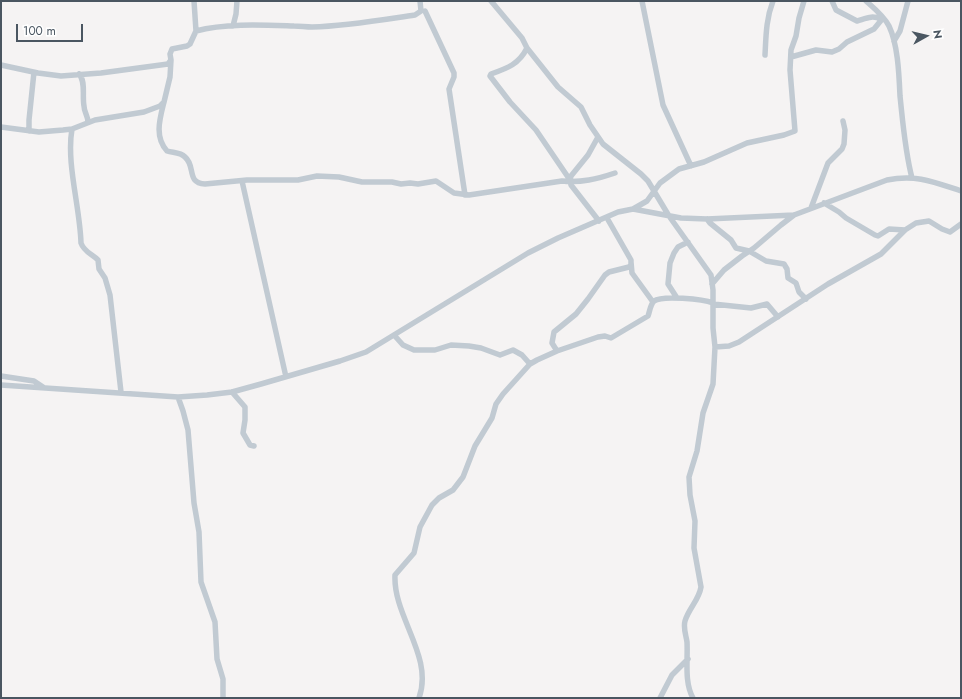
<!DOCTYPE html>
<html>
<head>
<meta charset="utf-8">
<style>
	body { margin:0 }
	#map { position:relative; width:962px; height:699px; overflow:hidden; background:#f5f3f3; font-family:Jost,sans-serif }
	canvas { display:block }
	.frame { position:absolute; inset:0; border:2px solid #4a5661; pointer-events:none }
	.north { position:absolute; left:906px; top:16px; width:40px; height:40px; -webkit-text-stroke:3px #fff; paint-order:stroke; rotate:82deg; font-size:11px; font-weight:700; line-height:16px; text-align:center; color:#4a5661 }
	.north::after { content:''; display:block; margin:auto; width:14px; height:18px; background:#4a5661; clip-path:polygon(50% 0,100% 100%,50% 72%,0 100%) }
	.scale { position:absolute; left:16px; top:24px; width:67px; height:18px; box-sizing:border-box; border:2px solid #4a5661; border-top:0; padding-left:5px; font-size:12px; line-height:14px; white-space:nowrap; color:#4a5661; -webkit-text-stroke:3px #fff; paint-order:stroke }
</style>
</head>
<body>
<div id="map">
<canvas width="962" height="699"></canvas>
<div class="frame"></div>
<div class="north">N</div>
<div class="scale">100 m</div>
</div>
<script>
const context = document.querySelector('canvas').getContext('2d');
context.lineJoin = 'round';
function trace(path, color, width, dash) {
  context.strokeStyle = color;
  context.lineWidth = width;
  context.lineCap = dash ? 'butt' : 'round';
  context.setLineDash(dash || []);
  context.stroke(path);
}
trace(new Path2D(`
	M194,1L196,31
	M491,1L522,38L527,48L558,87L581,107L590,125L603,144L641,174L648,181L669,216L711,275L713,290V328L715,347L713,384L703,413L697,451L689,477L690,495L695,521L694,548L701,587C699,600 689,608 685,621C683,628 686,635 687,642C688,660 684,682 693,698
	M642,1L663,105L691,166
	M832,1L836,10L857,21C867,18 872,15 881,19
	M866,1C874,8 884,16 889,26C898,45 899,74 900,96C903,124 905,151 912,178
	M425,11L454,73V77L449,89L465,195
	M233,26L236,14L237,1
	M894,41L900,31L908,1
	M527,48C519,64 508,68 491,74L490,76L510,102L536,130L570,180
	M765,55C766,36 766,19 773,1
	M791,57L816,50L832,52L839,49L847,42L874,29L883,18
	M1,65L38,73L61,76L101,73L168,64L171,60L170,54L172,49L187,46L190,44L196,31C226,23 263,25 294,26C300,26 306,27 312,27C347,26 381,20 415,15L421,11L420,1
	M79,74C86,81 82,96 84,106C84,112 88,116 88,122
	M164,102C160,118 154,137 167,151C173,153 180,152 185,157C196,166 186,183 205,184L247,180H298L317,176L339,177L362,182H392L401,184L410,183L418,184L436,181L454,193L469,195L562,181C581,183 597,179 615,173
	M1,127L39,132L63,130L72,129L95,120L144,112L160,106L164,102L170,77L171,60
	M72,129C66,163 80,207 81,243C84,252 92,254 98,260L99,269L105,278L110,295L121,392
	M29,131V120L34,72
	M598,137L588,155L571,176L570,180L571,185L599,221
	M242,181L286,377
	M824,203L839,212L846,218L875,235L878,236L889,229L905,230
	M811,208L828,163L842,149L844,144L845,130L843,121
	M633,209L647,201L660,183L679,169L704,162L747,143L784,135L795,131L790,70L791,50L796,36L799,18L804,1
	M707,219L710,223L731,240L736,248L749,251L766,261L784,264L787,269L788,278L796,283L799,292L806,299
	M631,262L632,273L653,302
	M712,284L724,270L742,256L754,248L781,225L794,215
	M677,298L668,284L670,263L674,253L678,247L688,242
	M713,304L751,308L767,304L778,317
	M394,335L403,345L414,350H435L451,345L469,346L481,348L500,355L513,350L522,355L530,364
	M715,347L729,346L739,342L828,284L881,254L905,230L916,223L929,221L942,229L950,232L961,224
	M557,351L552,343L554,332L576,314L588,299L605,275L609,272L629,267L631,265V260L607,218
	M1,376L34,381L43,387
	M1,385L178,397L207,395L232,392L261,384L340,361L366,352L528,253L558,238L618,212L633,209L681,218L707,219L794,215L887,180C916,174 934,182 961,191
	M232,392L245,407V420L243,433L250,445L254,446
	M178,397L183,411L188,430L194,503L199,532L201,582L215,622L217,659L223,679V698
	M419,698C434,656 393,617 395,575L414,553L420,527L432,505L439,498L453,490L463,477L475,446L492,418L496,404L503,394L530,364L537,360L557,351L598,337L605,336L611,338L648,316C650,311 650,305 654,301C662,295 703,299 713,303
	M660,698L672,675L688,659`), '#c1cad2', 5.5);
</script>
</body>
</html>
